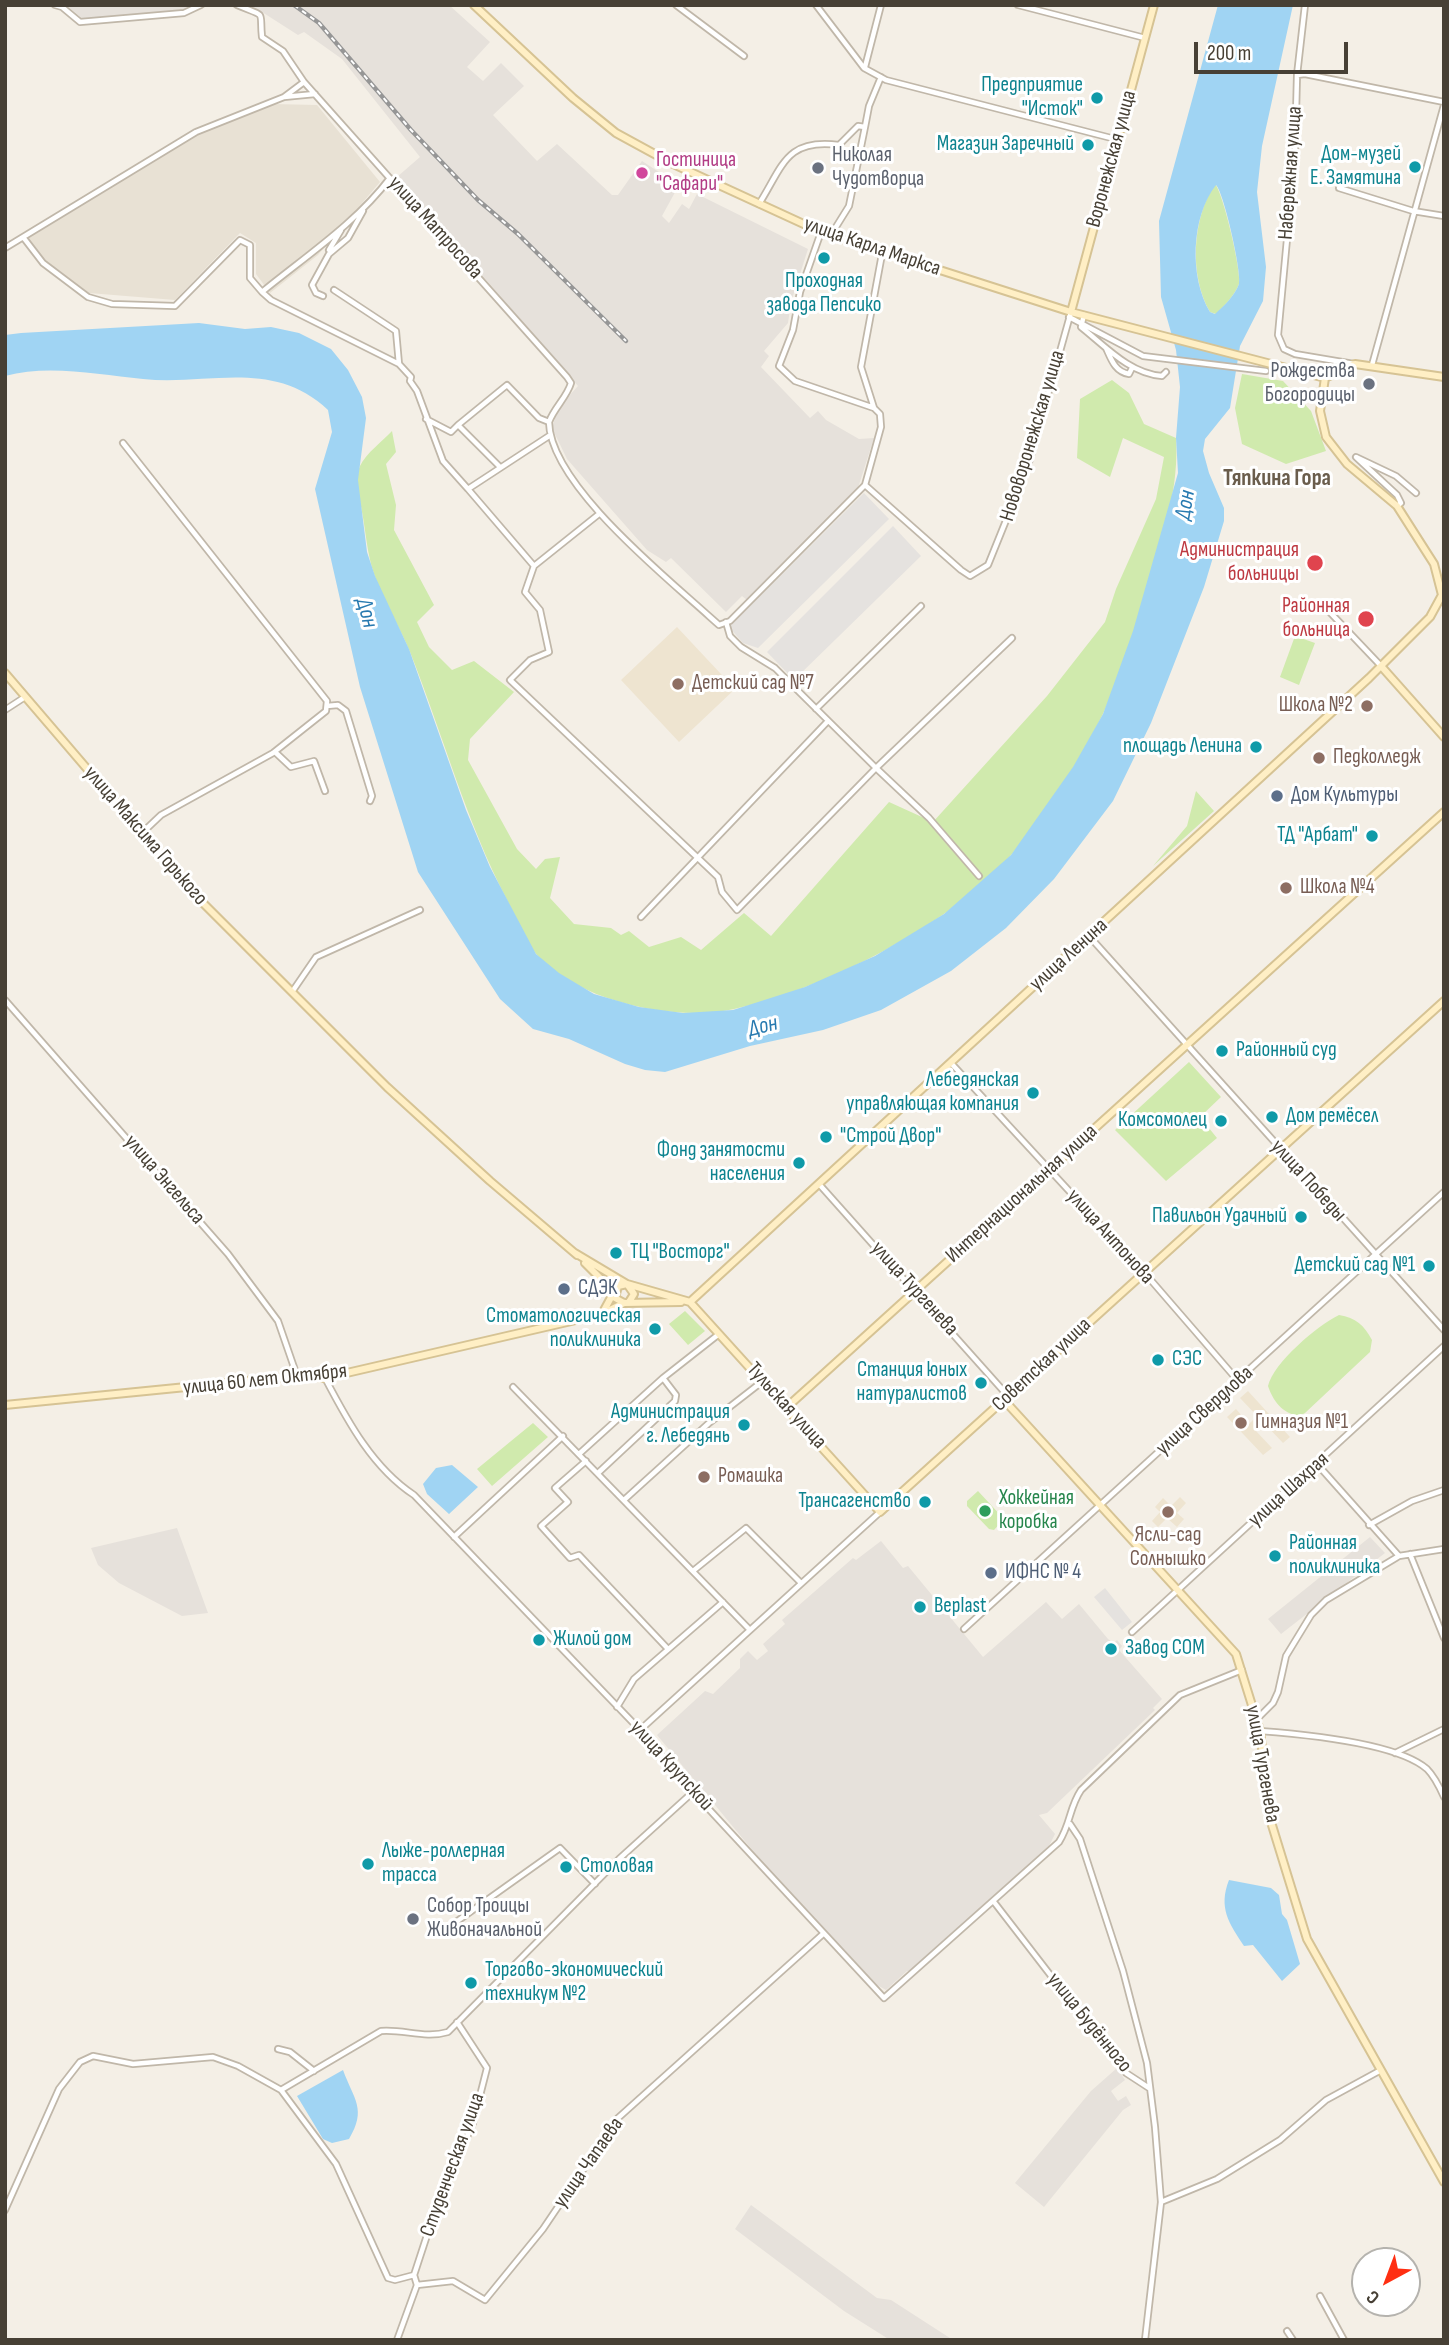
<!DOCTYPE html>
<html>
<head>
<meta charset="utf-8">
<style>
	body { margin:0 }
	#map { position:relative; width:1449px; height:2345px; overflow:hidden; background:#f4efe6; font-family:"Sofia Sans Condensed",sans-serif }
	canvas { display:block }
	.frame { position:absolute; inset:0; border:7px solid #474035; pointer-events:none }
	.north { position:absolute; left:1351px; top:2247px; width:70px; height:70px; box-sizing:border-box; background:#fff; border:2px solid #b5b3ae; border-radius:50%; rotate:221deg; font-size:19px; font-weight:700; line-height:28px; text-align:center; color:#474035 }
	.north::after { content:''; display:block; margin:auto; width:24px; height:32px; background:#ff2f12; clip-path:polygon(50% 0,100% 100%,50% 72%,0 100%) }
	.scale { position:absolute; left:1194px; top:42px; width:154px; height:32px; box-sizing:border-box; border:4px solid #474035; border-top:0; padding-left:9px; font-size:21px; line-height:24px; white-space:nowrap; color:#474035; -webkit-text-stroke:5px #fff; paint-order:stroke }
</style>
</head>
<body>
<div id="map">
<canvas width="1449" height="2345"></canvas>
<div class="frame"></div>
<div class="north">С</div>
<div class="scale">200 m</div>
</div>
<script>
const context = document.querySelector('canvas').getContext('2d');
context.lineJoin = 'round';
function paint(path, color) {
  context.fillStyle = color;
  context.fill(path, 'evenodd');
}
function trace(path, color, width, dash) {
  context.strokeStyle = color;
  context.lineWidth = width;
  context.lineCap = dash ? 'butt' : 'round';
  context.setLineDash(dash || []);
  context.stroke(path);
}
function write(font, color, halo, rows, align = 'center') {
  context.font = font + ' "Sofia Sans Condensed",sans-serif';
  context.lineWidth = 6;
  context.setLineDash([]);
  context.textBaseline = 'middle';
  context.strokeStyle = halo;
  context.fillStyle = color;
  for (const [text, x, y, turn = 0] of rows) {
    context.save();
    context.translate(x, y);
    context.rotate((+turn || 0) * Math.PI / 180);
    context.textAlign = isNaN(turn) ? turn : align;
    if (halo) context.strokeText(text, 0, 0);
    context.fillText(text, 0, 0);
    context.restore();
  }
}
paint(new Path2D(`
	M272,104L317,105L380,182L318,255L270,293L256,274V243L240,233L175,300L89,293L41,257L26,236L220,122Z`), '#e8e1d4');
paint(new Path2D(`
	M66,5H194L181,12L84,20Z
	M243,5H449L490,42L467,67L483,81L501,63L524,86L493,115L537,161L557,144L612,195H618L642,161L679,185L662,216L669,223L682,204L689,209L697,194L808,249L791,302L788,323L764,351L769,356L761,367L810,418L818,411L826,420L859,439L874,438L857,491L747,600L742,596L726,612L671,558L666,562L647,550L567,459L552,428L558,408L578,386L397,177L420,157L342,59L304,32L298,35L262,12Z
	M177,1528L208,1613L182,1616L119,1583L98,1565L91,1548Z
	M1370,1537L1385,1553L1281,1634L1268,1619Z
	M881,1541L903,1568L908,1566L983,1657L1046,1602L1062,1619L1079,1604L1108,1639L1114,1643L1117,1640L1122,1646L1119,1650L1162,1699L1153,1708L1155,1710L1047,1813L1039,1815L1055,1834L1049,1846L912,1971H907L886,1990L877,1985L763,1863L657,1735L705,1691L713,1694L740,1668V1659L748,1651L757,1660L768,1651L763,1644L785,1624L782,1620L853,1558L856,1560Z
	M1117,2068L1125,2080L1111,2091L1118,2101L1126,2096L1131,2105L1123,2110L1044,2207L1015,2183L1091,2091Z
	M751,2205L877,2298L891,2300L953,2340H890L844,2311L735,2229Z`), '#e6e1db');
paint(new Path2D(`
	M677,627L735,689L679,742L621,680Z
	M1248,1391L1290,1437L1283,1443L1264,1423L1256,1431L1272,1448L1263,1455L1227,1417L1236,1409L1249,1424L1257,1416L1240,1398Z
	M1180,1497L1186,1503L1177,1513L1184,1519L1177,1527L1167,1518L1158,1527L1152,1521L1160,1512L1155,1507L1163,1498L1171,1506Z`), '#eee4d0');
paint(new Path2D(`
	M1215,184C1223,192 1242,273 1239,284C1235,295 1224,306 1216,314L1210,312C1189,276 1192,218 1215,184Z
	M1242,374L1283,381L1311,411L1326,451L1286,464L1242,444L1235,408Z
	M1112,380L1129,393L1144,424L1176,438C1179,486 1165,530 1151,576C1136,622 1123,672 1102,716C1078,764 1046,813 1012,854C953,924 823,990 734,1009C675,1022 579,1002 537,955C524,940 516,918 507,900C466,821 443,735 410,652C399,625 383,601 374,574C367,553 366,533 362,512C360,498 354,479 360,466C366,453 383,441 392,431L396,452L386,464L396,505L394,530L434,605L417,622L429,647L452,670L474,661L514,692L470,739L468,760L517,849L536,869L545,859L560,857L550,898L574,924L611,928L621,935L629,931L649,947L681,937L701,950L744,913L771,936L889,802L933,822L1047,696L1105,622L1116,589L1156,499L1164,457L1123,438L1110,477L1077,458L1080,399Z
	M1295,636L1315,643L1299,685L1280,677Z
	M1196,791L1214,811L1153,866L1187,826Z
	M1189,1062L1221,1097L1200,1117L1217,1138L1166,1181L1115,1130Z
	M685,1311L705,1331L688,1345L669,1324Z
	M1339,1315C1356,1318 1364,1325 1372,1340L1370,1352L1305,1413L1299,1416C1282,1413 1273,1401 1268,1386C1273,1363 1318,1325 1339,1315Z
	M533,1423L548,1437L492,1486L477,1469Z
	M978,1491L1004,1519L994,1530L989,1529L967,1506V1501Z`), '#d0eaad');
paint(new Path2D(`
	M864,493L889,519L758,648L743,643L729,627Z
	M893,526L921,556L794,680L767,652Z
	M1105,1588L1132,1622L1122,1630L1094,1597Z`), '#e5e2df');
paint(new Path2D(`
	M1218,5H1293L1262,146L1257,192L1266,267L1263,301L1240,346L1230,408L1205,439L1203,451L1209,473L1224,508V521L1204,587L1151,723L1113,801L1054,879L1006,928L951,971L881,1010L823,1030L750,1046L665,1072L645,1070L625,1064L569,1039L533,1029L500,999L418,872L360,687L315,489L332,432L328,410C273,358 207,386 143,379C99,375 49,364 5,376V335L21,333L199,323L245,329L271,327L299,333L331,349L348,370L362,397L366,418L358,480L367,552L375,576L409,649L466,810L490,867L536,954L559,973L594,994L639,1007L683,1013L733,1010L805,987L875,956L944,914L1011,855L1073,767L1103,714L1133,631L1178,473L1176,438L1180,387L1176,350L1161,297L1159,221ZM1216,185C1224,193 1242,273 1239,284C1235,295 1224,306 1215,314L1210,312C1189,277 1191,217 1216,185Z
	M452,1465L478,1487L449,1514L427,1494L423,1484L436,1468Z
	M1229,1880L1271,1888L1279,1895L1282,1914L1287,1920L1300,1964L1282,1981L1253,1945L1244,1946C1229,1923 1218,1908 1229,1880Z
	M343,2070C354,2100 367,2109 349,2139L332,2143L323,2139L297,2096Z`), '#a0d4f3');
const street = new Path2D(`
	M55,5L62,7L80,22L184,13L201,5
	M237,5C268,18 259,9 262,37L283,51L304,82L567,377L571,383C567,397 554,408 549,422
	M676,5L744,56
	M816,5L864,68L886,80L1115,139
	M1018,5L1145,38
	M1305,5L1297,75L1295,154L1278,335L1284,349L1295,354L1354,364
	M865,67L881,5
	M1297,75L1305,74L1444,102
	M304,82L284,97L315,94
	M1339,188L1413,211L1444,216
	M759,204C783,166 786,138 839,145L858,126L865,127L869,106L881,77
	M821,232L800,292L793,330L779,366L795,381L874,408
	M831,235L849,206L865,127
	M23,237L43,263L88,297L112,304L175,306L240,240L250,245V278L262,292C306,256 356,223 390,178
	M5,248L196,132L284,97
	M329,250L341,230
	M334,290L396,331L399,364
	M262,292L271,300L399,364L411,377L410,381L417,391L443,461L468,489L549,436
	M323,296L316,293L312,285L329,254L348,238L363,211
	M1084,315L1081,327C1105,346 1130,374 1162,376L1166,372
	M1069,317L1143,356L1266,371
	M1106,348C1111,359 1115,372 1129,374L1132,368
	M1372,365L1444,105
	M426,419L451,432L458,425
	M123,443L327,701L326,711L273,753L161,815L142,833
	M499,466L458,425L507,385L539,418L549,422C550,484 665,576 710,617L719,625L730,621L865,485L881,427L880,414L874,408L861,367L882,254
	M865,485L961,570L970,576L988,565L1028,466L1071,312
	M468,489L534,566L599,514
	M1397,506L1401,503L1397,495L1356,457L1396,476L1416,493
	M534,566L525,592L540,610L549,652L530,660L510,680L718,877L722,892L737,910L876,768L929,818L979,876
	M1324,606L1381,666
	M726,622L730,636L741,647L775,668L876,768L1012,638
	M327,706L338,705L346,711L372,796L370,801
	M816,709L921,606
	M5,710L25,697
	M275,752L291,767L314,761L325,791
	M641,917L828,721
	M1089,936L1444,1330
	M292,992L316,957L420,910
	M5,1000L228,1254L278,1321L297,1376
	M951,1063L1143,1271L1239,1382
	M819,1184L1008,1396
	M325,1378C348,1422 373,1468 414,1495L640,1730L693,1792L884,1998L1059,1842C1071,1823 1069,1808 1081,1790L1180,1695L1242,1670
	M513,1387L750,1630
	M579,1454L663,1378L719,1334
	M586,1461L555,1488L568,1502L541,1526L570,1558L579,1555L668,1649
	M1317,1464L1399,1556
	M598,1473L675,1401L676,1395L663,1378
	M624,1500L709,1423L763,1381
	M1369,1525L1412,1501L1444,1490
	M454,1537L563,1436
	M1410,1554L1444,1638
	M693,1571L746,1528L801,1583
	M964,1629L1444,1192
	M1132,1632L1444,1346
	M617,1707L634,1679L723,1602
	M1257,1719L1273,1703L1278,1692L1286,1656L1311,1615L1326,1600L1399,1556L1444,1549
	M640,1730L880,1512
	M1260,1731C1300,1734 1396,1742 1427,1769C1434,1776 1440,1788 1444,1797
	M1395,1753L1444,1729
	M1070,1824L1080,1839L1123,1971L1147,2063L1155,2127L1161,2202L1145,2340
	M994,1902L1126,2073L1149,2088
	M449,1927L560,1848L595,1884
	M278,2049L290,2052L314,2071
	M281,2090L381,2031C404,2029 425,2039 448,2032L619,1859L693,1792
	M1161,2202L1217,2179L1280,2140L1326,2100L1381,2070
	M5,2210L59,2089L80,2062L93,2056L133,2064L213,2057L238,2066L281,2090L336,2164L388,2278L395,2280L414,2275
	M417,2285L453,2281L485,2300L543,2229L618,2118L823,1934
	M1320,2296L1344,2340
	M1287,2331L1293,2340
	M397,2340L417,2285L414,2275L433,2217L473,2123L487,2068L457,2022`);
const secondary = new Path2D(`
	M474,5L573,98L616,133L671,163L821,232L1071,312L1325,378
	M1071,312L1154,5
	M1325,378L1355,364L1444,377
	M1381,666L1444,737
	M5,673L196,896L387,1087L490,1181L577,1255
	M575,1253L627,1284L690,1302L880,1512L1444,1001
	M585,1263L614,1292L602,1314
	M629,1302L634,1294L627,1284L618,1286L615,1298L624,1303L681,1302
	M690,1302L1369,678L1430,617L1442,595L1434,564L1397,506L1347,464L1326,437L1320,411L1325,378
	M1004,1400L1236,1654L1260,1731L1271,1822L1307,1939L1444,2182
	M5,1405L297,1376L325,1378L602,1314L624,1303
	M787,1407L1444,812`);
trace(street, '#c0b7a9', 8);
trace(secondary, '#d6c394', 10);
trace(street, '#fff', 4.5);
trace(secondary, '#ffefc5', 6);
const rail = new Path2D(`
	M294,5L319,23L411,130L478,200L518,234L626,341`);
trace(rail, '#969696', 4.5);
trace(rail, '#fff', 2, [5]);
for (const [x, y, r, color] of [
	[1097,98,7,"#0f9aa8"],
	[1088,145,7,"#0f9aa8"],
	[1415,167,7,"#0f9aa8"],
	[818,168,7,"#6b7280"],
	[642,173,7,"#d1479c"],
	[824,258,7,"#0f9aa8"],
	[1369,384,7,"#6b7280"],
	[1315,563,9,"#e0444e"],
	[1366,619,9,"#e0444e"],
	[678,684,7,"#8d6e63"],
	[1367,706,7,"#8d6e63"],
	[1256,747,7,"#0f9aa8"],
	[1319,758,7,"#8d6e63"],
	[1277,796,7,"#5c6f8a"],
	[1372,836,7,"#0f9aa8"],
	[1286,888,7,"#8d6e63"],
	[1222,1051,7,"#0f9aa8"],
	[1033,1093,7,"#0f9aa8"],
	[1272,1117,7,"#0f9aa8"],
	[1221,1121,7,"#0f9aa8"],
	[826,1137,7,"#0f9aa8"],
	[799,1163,7,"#0f9aa8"],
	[1301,1217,7,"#0f9aa8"],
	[616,1253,7,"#0f9aa8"],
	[1429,1266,7,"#0f9aa8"],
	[564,1289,7,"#5c6f8a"],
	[655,1329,7,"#0f9aa8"],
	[1158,1360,7,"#0f9aa8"],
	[981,1383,7,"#0f9aa8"],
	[1241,1423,7,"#8d6e63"],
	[744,1425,7,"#0f9aa8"],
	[704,1477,7,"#8d6e63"],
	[925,1502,7,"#0f9aa8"],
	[985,1511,7,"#2e9e5b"],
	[1168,1512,7,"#8d6e63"],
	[1275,1556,7,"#0f9aa8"],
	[991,1573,7,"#5c6f8a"],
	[920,1607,7,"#0f9aa8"],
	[539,1640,7,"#0f9aa8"],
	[1111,1649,7,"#0f9aa8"],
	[368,1864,7,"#0f9aa8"],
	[566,1867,7,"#0f9aa8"],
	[413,1919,7,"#6b7280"],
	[471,1983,7,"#0f9aa8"]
]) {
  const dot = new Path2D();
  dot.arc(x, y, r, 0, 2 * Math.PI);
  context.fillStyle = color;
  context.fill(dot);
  trace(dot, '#fff', 2.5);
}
write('21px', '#0d838f', '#fff', [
	["Предприятие",1083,86],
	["\"Исток\"",1083,110],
	["Магазин Заречный",1074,145],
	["Дом-музей",1401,155],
	["Е. Замятина",1401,179],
	["Проходная",824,282,"center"],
	["завода Пепсико",824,306,"center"],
	["площадь Ленина",1242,747],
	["ТД \"Арбат\"",1358,836],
	["Районный суд",1236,1051,"left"],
	["Лебедянская",1019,1081],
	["управляющая компания",1019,1105],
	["Дом ремёсел",1286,1117,"left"],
	["Комсомолец",1207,1121],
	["\"Строй Двор\"",840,1137,"left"],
	["Фонд занятости",785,1151],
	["населения",785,1175],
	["Павильон Удачный",1287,1217],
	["ТЦ \"Восторг\"",630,1253,"left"],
	["Детский сад №1",1415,1266],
	["Стоматологическая",641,1317],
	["поликлиника",641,1341],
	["СЭС",1172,1360,"left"],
	["Станция юных",967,1371],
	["натуралистов",967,1395],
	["Администрация",730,1413],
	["г. Лебедянь",730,1437],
	["Трансагенство",911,1502],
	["Районная",1289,1544,"left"],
	["поликлиника",1289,1568,"left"],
	["Beplast",934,1607,"left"],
	["Жилой дом",553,1640,"left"],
	["Завод СОМ",1125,1649,"left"],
	["Лыже-роллерная",382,1852,"left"],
	["трасса",382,1876,"left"],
	["Столовая",580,1867,"left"],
	["Торгово-экономический",485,1971,"left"],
	["техникум №2",485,1995,"left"]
], 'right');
write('21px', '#5b616d', '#fff', [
	["Николая",832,156],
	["Чудотворца",832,180],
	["Рождества",1355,372,"right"],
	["Богородицы",1355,396,"right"],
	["Собор Троицы",427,1907],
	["Живоначальной",427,1931]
], 'left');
write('21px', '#474035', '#fff', [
	["Воронежская улица",1112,159,-75],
	["Набережная улица",1291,173,-86],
	["улица Матросова",435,228,48],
	["улица Карла Маркса",872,247,19],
	["Нововоронежская улица",1033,436,-73],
	["улица Максима Горького",145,836,49],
	["улица Ленина",1069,955,-42],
	["улица Энгельса",164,1180,49],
	["улица Победы",1308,1181,48],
	["Интернациональная улица",1022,1194,-42],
	["улица Антонова",1110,1237,48],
	["улица Тургенева",914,1289,48],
	["Советская улица",1042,1365,-43],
	["улица 60 лет Октября",265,1380,-6],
	["Тульская улица",786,1406,48],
	["улица Свердлова",1205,1411,-42],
	["улица Шахрая",1289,1490,-42],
	["улица Тургенева",1262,1764,80],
	["улица Крупской",671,1766,48],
	["улица Будённого",1089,2023,51],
	["улица Чапаева",589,2163,-55],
	["Студенческая улица",453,2165,-70]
]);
write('21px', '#b23c85', '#fff', [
	["Гостиница",656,161],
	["\"Сафари\"",656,185]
], 'left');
write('21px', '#be3a42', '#fff', [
	["Администрация",1299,551],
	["больницы",1299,575],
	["Районная",1350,607],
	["больница",1350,631]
], 'right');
write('21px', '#785e54', '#fff', [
	["Детский сад №7",692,684],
	["Школа №2",1353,706,"right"],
	["Педколледж",1333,758],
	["Школа №4",1300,888],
	["Гимназия №1",1255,1423],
	["Ромашка",718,1477],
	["Ясли-сад",1168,1536,"center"],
	["Солнышко",1168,1560,"center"]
], 'left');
write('21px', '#4e5e75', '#fff', [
	["Дом Культуры",1291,796],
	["СДЭК",578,1289],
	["ИФНС № 4",1005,1573]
], 'left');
write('21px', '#27864d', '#fff', [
	["Хоккейная",999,1499],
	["коробка",999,1523]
], 'left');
write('bold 23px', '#6a5d4c', '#fff', [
	["Тяпкина Гора",1277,479]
]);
write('italic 23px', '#287ab0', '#fff', [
	["Дон",1186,505,-80],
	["Дон",366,613,75],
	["Дон",763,1027,-14]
]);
</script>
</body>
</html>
